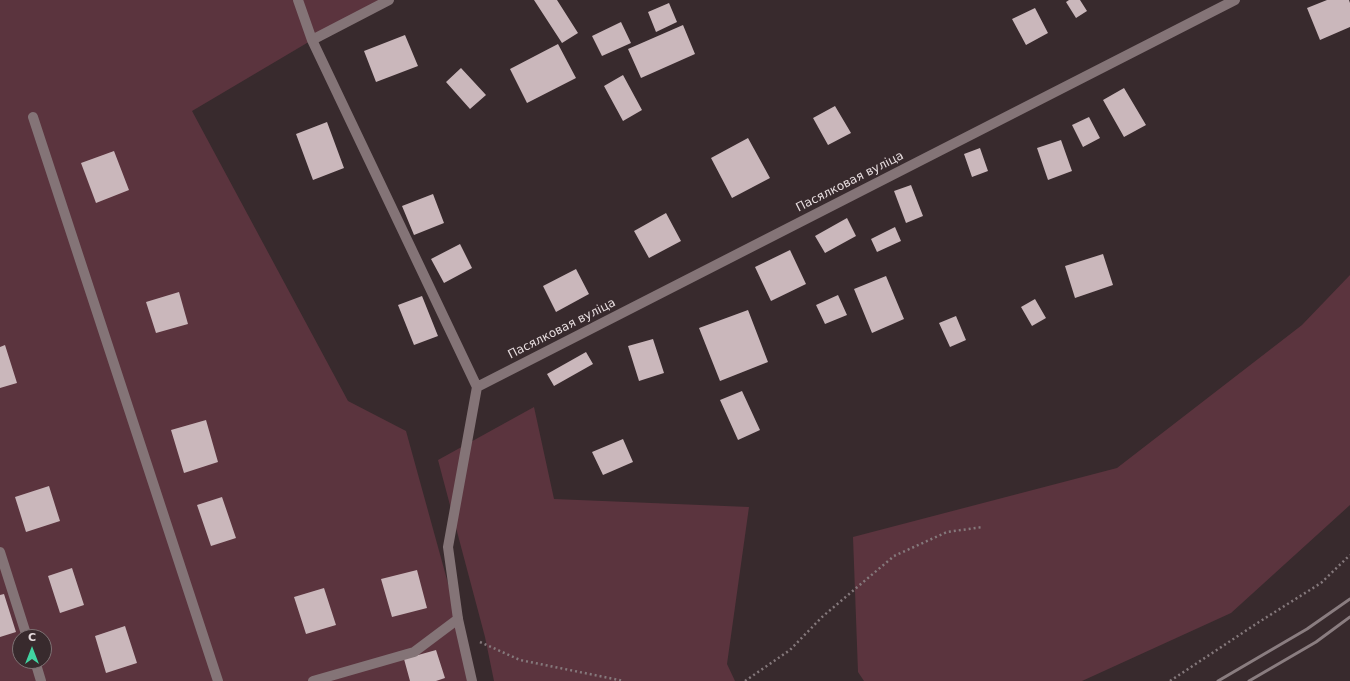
<!DOCTYPE html>
<html>
<head>
<meta charset="utf-8">
<style>
	body { margin:0 }
	#map { position:relative; width:1350px; height:681px; overflow:hidden; background:#382a2d; font-family:"DejaVu Sans",sans-serif }
	canvas { display:block }
	.north { position:absolute; left:12px; top:629px; width:40px; height:40px; box-sizing:border-box; background:#382a2d; border:1px solid #7e7274; border-radius:50%; rotate:0deg; font-size:11px; font-weight:700; line-height:16px; text-align:center; color:#e7dddf }
	.north::after { content:''; display:block; margin:auto; width:14px; height:18px; background:#41d4a1; clip-path:polygon(50% 0,100% 100%,50% 72%,0 100%) }
</style>
</head>
<body>
<div id="map">
<canvas width="1350" height="681"></canvas>
<div class="north">С</div>
</div>
<script>
const context = document.querySelector('canvas').getContext('2d');
context.lineJoin = 'round';
function paint(path, color) {
  context.fillStyle = color;
  context.fill(path, 'evenodd');
}
function trace(path, color, width, dash) {
  context.strokeStyle = color;
  context.lineWidth = width;
  context.lineCap = dash ? 'butt' : 'round';
  context.setLineDash(dash || []);
  context.stroke(path);
}
function write(font, color, halo, rows, align = 'center') {
  context.font = font + ' "DejaVu Sans",sans-serif';
  context.lineWidth = 4;
  context.setLineDash([]);
  context.textBaseline = 'middle';
  context.strokeStyle = halo;
  context.fillStyle = color;
  for (const [text, x, y, turn = 0] of rows) {
    context.save();
    context.translate(x, y);
    context.rotate((+turn || 0) * Math.PI / 180);
    context.textAlign = isNaN(turn) ? turn : align;
    if (halo) context.strokeText(text, 0, 0);
    context.fillText(text, 0, 0);
    context.restore();
  }
}
paint(new Path2D(`
	M0,0H389L312,40L192,111L348,401L406,431L457,616L471,681H0ZM20,637H44V661H20Z
	M1350,275V505L1231,613L1082,681H864L858,672L853,537L1117,468L1302,325Z
	M534,407L554,499L749,507L727,664L735,681H494L485,637L438,460Z`), '#5b343e');
paint(new Path2D(`
	M534,0H557L578,33L562,43Z
	M1069,0H1080L1087,11L1076,18L1066,2Z
	M1327,0H1349L1350,3V27L1320,40L1307,8Z
	M669,3L677,22L656,32L648,12Z
	M1035,8L1048,33L1026,45L1012,19Z
	M621,22L631,43L602,56L592,36Z
	M683,25L695,54L641,78L628,49Z
	M405,35L418,66L376,82L364,51Z
	M558,44L576,78L527,103L510,69Z
	M461,68L486,95L470,109L446,82Z
	M623,75L642,110L623,121L604,86Z
	M1124,88L1146,125L1124,137L1103,100Z
	M835,106L851,133L828,145L813,118Z
	M1089,117L1100,138L1083,147L1072,125Z
	M327,122L344,168L313,180L296,134Z
	M748,138L770,178L732,198L711,158Z
	M1061,140L1072,171L1048,180L1037,148Z
	M980,148L988,171L972,177L964,154Z
	M114,151L129,190L96,203L81,163Z
	M911,185L923,216L906,223L894,191Z
	M433,194L444,223L414,235L402,206Z
	M666,213L681,241L649,258L634,231Z
	M847,218L856,236L825,253L815,236Z
	M895,227L901,241L877,252L871,239Z
	M460,244L472,268L444,283L431,259Z
	M790,250L806,284L771,301L755,267Z
	M1103,254L1113,285L1075,298L1065,266Z
	M576,269L589,294L556,312L543,286Z
	M886,276L904,319L872,333L854,289Z
	M179,292L188,324L156,333L146,302Z
	M838,295L847,315L825,324L816,305Z
	M422,296L438,336L414,345L398,305Z
	M1035,299L1046,318L1032,326L1021,307Z
	M748,310L768,362L720,381L699,328Z
	M956,316L966,340L950,347L939,323Z
	M653,339L664,373L639,381L628,346Z
	M5,345L17,383L0,388V347Z
	M586,352L593,364L554,386L547,374Z
	M742,391L760,430L738,440L720,400Z
	M206,420L218,462L184,473L171,430Z
	M623,439L633,462L603,475L592,452Z
	M49,486L60,521L26,532L15,497Z
	M222,497L236,538L211,546L197,505Z
	M72,568L84,605L60,613L48,576Z
	M417,570L427,608L392,617L381,579Z
	M324,588L336,625L306,634L294,597Z
	M4,594L16,632L0,637V595Z
	M125,626L137,663L106,673L95,636Z
	M436,650L445,678L436,681H410L404,659Z`), '#cab7bb');
trace(new Path2D(`
	M480,642L520,660L624,681
	M745,681L790,650L822,617L894,556L947,532L983,527
	M1170,681L1259,622L1321,583L1350,555`), '#85797c', 2.5, [2, 3]);
trace(new Path2D(`
	M33,117L218,681
	M0,552L27,637
	M458,619L472,681
	M35,661L41,681`), '#847477', 10);
trace(new Path2D(`
	M298,0L312,40L477,387L448,547L458,619L414,652L313,681
	M312,40L389,0
	M477,387L1235,0`), '#847477', 10);
trace(new Path2D(`
	M1218,681L1307,629L1350,599
	M1249,681L1316,642L1350,617`), '#8a7d80', 3);
write('12px', '#e7dddf', '#382a2d', [
	["Пасялковая вуліца",850,182,-27],
	["Пасялковая вуліца",562,329,-27]
]);
</script>
</body>
</html>
